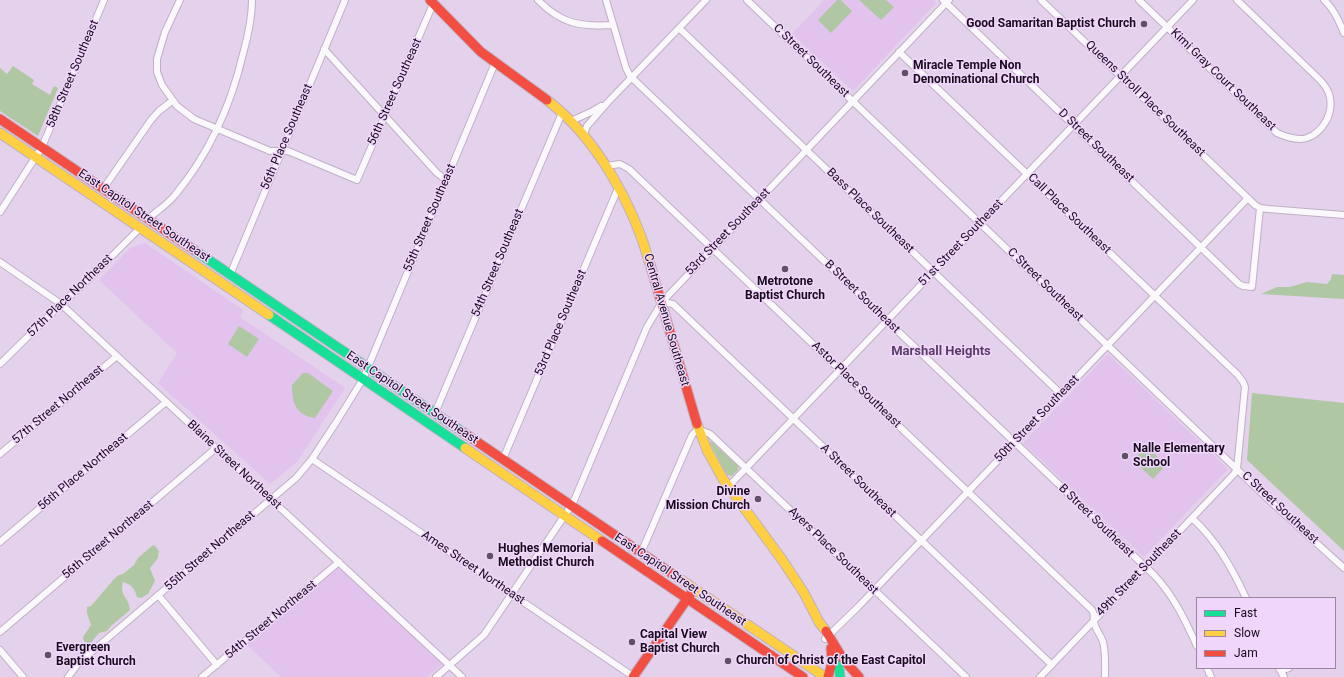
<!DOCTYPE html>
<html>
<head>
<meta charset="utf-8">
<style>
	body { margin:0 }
	#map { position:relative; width:1344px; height:677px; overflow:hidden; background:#e4d1eb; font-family:Roboto,sans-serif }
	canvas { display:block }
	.legend { position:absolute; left:1196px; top:597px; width:140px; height:72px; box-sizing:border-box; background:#f1d6fc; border:1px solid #9a85a2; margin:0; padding:5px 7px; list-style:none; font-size:12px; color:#170b1c }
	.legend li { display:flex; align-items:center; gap:8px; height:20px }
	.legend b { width:20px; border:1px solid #9a85a2 }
</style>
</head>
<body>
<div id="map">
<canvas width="1344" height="677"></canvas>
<ul class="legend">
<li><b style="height:5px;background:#16e098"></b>Fast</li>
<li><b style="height:5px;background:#ffcf43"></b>Slow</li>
<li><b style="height:5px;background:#f24e42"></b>Jam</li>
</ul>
</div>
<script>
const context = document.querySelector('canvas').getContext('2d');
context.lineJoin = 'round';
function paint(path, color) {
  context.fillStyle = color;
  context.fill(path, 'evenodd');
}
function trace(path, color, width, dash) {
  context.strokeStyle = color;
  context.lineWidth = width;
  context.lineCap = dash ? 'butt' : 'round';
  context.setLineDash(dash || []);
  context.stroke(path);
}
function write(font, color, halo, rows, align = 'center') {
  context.font = font + ' Roboto,sans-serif';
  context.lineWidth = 3;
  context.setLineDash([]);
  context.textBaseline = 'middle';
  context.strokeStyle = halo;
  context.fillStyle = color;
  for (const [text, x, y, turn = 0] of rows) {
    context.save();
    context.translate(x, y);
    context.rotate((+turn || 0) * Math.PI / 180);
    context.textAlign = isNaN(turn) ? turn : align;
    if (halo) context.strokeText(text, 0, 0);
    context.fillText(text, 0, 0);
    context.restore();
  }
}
paint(new Path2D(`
	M824,0H933L936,3L853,91L792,34Z
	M145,243L243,310L240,317L345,388L297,462L270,484L158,383L177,353L99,280L130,248Z
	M1108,354L1228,469L1144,557L1023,443Z
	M339,567L443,664L427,677H281L247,645Z`), '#e1c3ed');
paint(new Path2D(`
	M837,0H841L852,11L831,33L818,20Z
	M859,0H886L894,7L881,20Z
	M13,66L34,80L32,84L50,95L54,86L58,88L38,136L0,111V68L7,74Z
	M1332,274L1344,275V299L1261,294L1277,287H1290L1307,282L1327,284L1331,279Z
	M239,326L259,339L247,357L228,344Z
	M303,373H308L333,391L315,418C295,415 292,402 292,385Z
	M1252,393L1344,403V551L1247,460Z
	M711,441L738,466V470L732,476L727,475L710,443Z
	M1146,446L1166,465L1153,479L1133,460Z
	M153,545L155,546L159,551L158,558L150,568L155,581L148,594L141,598L137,597C135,589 131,584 123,582C119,597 129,596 130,610L111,626L107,631L99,633L90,644C85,643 84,642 83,637L91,625L87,613V607L91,606L115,578L119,575L123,574L134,565L138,558Z`), '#b0c7a4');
const street = new Path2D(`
	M180,0L165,32L157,59V72L162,85L177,106L194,119L270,151H288L357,180L433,4
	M538,0C561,24 581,27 613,25
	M606,0L626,68L630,76L1154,575C1174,596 1185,620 1197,646
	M747,0L1269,500L1344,568
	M943,0L1239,284L1243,286L1252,287L1260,208
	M1041,0L1255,205L1260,208L1268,209L1344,215
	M1139,0L1277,133C1286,137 1297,141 1307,138C1323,132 1333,114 1330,98C1329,90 1324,84 1319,79L1237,0
	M1324,0C1334,9 1339,21 1344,33
	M679,28L1061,394
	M324,49L437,173L446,180
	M899,52L1238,375L1243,382L1245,387L1237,469L1234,474L1040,677
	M571,121L591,112L601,106
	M584,134L587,126L608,102L706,0
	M606,166L620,164L629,169L1092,610C1095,614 1093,617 1094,622C1095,629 1101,635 1103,642C1106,653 1105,665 1105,677
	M103,189L151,120L159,111L172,101
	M0,212L42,147L104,0
	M148,219C157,211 168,204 175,195C209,154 231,105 243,54C248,36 252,18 252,0
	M0,262L61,304L462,677
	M230,275L345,0
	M662,302L673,304L1052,665
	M0,364L61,304L92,276L140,228
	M435,413L562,113
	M0,454L117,356
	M312,459L634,677
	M503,459L619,186
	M728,487L1193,0
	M1192,518C1217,541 1232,568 1246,598
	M0,542L166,402
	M641,553L692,435L698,429L710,434L966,677
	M158,595L217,665
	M0,632L216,448
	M825,639L858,607L1248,198
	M0,650L23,677
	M1207,668L1211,677
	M1279,668L1284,677
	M1281,671L1289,668
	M68,677L78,664L89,654L296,478L312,459L337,421L363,379L495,63
	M202,677L339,562
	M436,677L484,635L573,503L647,327L662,302L949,0`);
const fast = new Path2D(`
	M194,250L464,433
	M269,315L465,448
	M834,653L838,660L840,677`);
const slow = new Path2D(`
	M547,100C597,138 633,204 650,264
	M0,133L269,315
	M697,424L707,450L723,479L783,561L804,593L819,622L826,631
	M465,448L602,541
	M674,575L825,677`);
const jam = new Path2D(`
	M430,0L481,52L547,100
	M0,119L194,250
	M650,264L697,424
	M464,433L674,575
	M602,541L803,677
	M826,631L843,659L859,677
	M633,677L694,589
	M828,677L832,663L831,648`);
trace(street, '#bfb0c5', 8);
trace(fast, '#bfb0c5', 11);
trace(slow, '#bfb0c5', 11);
trace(jam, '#bfb0c5', 11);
trace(street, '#fbf8fc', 6);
trace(fast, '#16e098', 9);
trace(slow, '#ffcf43', 9);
trace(jam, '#f24e42', 9);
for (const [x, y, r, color] of [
	[1144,24,4,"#5f5064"],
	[905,73,4,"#5f5064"],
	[785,269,4,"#5f5064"],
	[1125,456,4,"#5f5064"],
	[758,499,4,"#5f5064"],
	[490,556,4,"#5f5064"],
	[632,642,4,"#5f5064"],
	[48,655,4,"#5f5064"],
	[728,661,4,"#5f5064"]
]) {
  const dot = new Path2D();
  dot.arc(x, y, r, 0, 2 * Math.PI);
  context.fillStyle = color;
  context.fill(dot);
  trace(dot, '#f1d6fc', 1.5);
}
write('bold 12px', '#170b1c', '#f1d6fc', [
	["Good Samaritan Baptist Church",1136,24,"right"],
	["Miracle Temple Non",913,66],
	["Denominational Church",913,80],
	["Metrotone",785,282,"center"],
	["Baptist Church",785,296,"center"],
	["Nalle Elementary",1133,449],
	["School",1133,463],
	["Divine",750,492,"right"],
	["Mission Church",750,506,"right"],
	["Hughes Memorial",498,549],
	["Methodist Church",498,563],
	["Capital View",640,635],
	["Baptist Church",640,649],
	["Evergreen",56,648],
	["Baptist Church",56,662],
	["Church of Christ of the East Capitol",736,661]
], 'left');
write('12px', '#170b1c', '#f1d6fc', [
	["C Street Southeast",811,61,44],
	["58th Street Southeast",73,74,-67],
	["Kimi Gray Court Southeast",1223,80,44],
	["56th Street Southeast",395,92,-66],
	["Queens Stroll Place Southeast",1145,99,44],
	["56th Place Southeast",287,137,-67],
	["D Street Southeast",1096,146,44],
	["Bass Place Southeast",870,211,44],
	["Call Place Southeast",1069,214,44],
	["East Capitol Street Southeast",144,216,34],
	["55th Street Southeast",430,218,-67],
	["53rd Street Southeast",728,232,-46],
	["51st Street Southeast",961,243,-46],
	["54th Street Southeast",498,263,-67],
	["C Street Southeast",1045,285,44],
	["57th Place Northeast",70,296,-44],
	["B Street Southeast",862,297,44],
	["Central Avenue Southeast",666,320,74],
	["53rd Place Southeast",561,323,-67],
	["Astor Place Southeast",856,385,44],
	["East Capitol Street Southeast",412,398,34],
	["57th Street Northeast",58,405,-40],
	["50th Street Southeast",1037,419,-46],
	["Blaine Street Northeast",234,465,43],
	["56th Place Northeast",83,472,-40],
	["A Street Southeast",858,481,44],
	["C Street Southeast",1280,508,43],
	["B Street Southeast",1096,521,44],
	["56th Street Northeast",108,540,-40],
	["55th Street Northeast",210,551,-41],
	["Ayers Place Southeast",833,551,44],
	["Ames Street Northeast",473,568,34],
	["49th Street Southeast",1139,573,-46],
	["East Capitol Street Southeast",680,580,34],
	["54th Street Northeast",271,620,-40]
]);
write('bold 13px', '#5a3d66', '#f1d6fc', [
	["Marshall Heights",941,352]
]);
</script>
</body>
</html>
